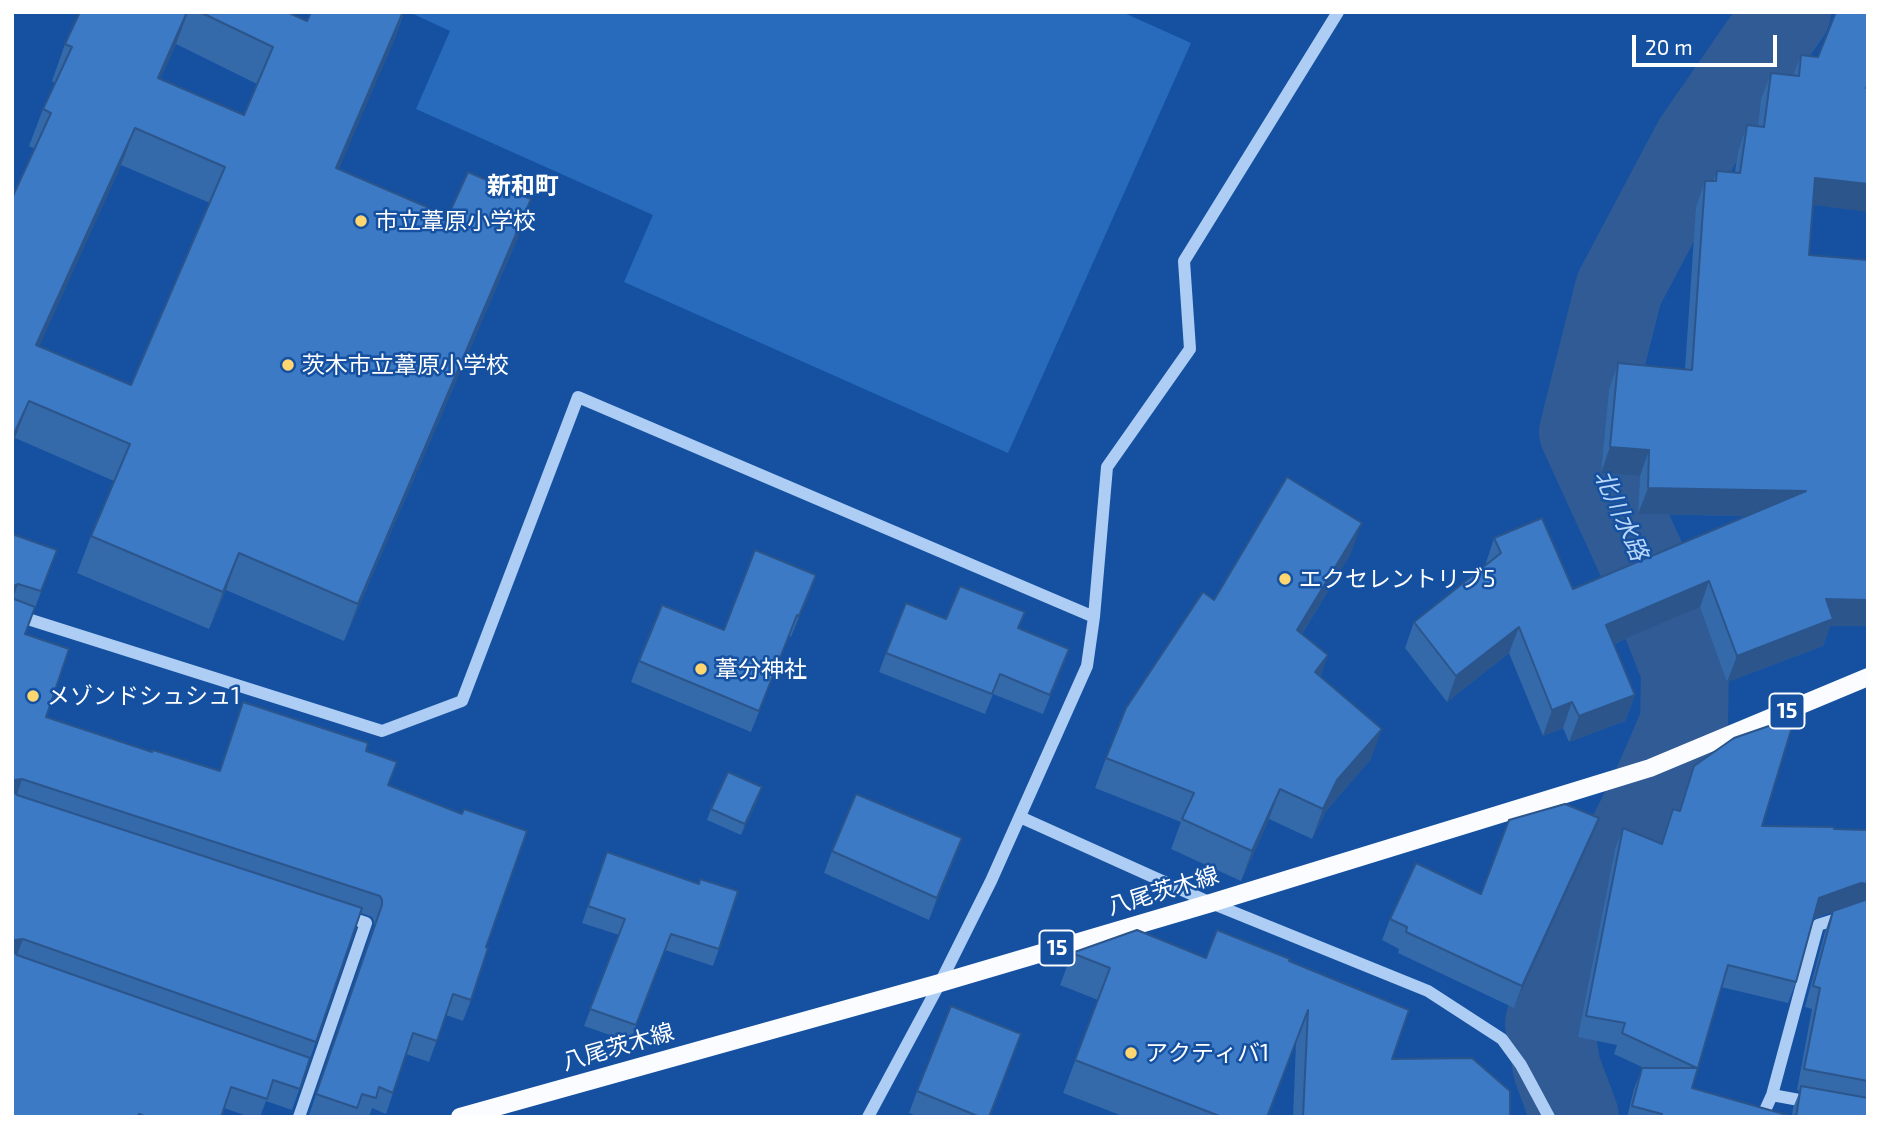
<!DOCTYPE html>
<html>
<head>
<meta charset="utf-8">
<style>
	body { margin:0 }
	#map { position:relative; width:1880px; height:1129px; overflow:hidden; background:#1551a0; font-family:"Exo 2",sans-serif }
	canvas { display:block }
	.frame { position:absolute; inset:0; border:14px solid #fff; pointer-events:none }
	.scale { position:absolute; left:1632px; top:35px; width:145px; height:32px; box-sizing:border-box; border:4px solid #fff; border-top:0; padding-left:9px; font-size:21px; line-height:24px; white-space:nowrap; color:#fff; -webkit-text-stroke:5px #1551a0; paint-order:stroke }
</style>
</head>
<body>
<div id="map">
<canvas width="1880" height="1129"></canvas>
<div class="frame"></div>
<div class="scale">20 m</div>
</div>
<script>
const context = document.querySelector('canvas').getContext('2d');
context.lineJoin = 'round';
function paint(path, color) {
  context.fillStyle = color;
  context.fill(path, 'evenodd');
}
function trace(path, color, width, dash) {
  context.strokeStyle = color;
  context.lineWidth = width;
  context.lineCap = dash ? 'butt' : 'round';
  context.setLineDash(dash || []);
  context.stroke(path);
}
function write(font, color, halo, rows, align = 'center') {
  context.font = font + ' "Exo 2","Noto Sans JP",sans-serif';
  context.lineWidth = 5;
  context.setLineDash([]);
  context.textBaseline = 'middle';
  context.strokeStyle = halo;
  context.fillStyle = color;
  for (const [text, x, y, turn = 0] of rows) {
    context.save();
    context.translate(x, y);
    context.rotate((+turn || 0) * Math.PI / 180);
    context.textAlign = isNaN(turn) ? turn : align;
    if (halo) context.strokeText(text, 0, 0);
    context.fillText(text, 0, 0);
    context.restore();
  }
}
paint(new Path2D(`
	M409,12H1122L1191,43L1008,453L624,282L653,215L416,109L450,31Z`), '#286bbd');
trace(new Path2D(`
	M1575,1117L1557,1069L1549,1023L1566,970L1597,903L1653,795L1684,723L1685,670L1644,565L1583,432L1619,289L1697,142L1787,12`), '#305b95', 88);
trace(new Path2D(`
	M12,614L382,731L462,701L578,397L1094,617
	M1020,817L1211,903L1428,991L1502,1039L1521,1065L1549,1117
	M1772,1095L1810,1102
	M299,1117L366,923L345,916
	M868,1117L940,983L991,881L1087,666L1094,617L1107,467L1190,349L1184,261L1338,12
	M1762,1117L1772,1095L1818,925L1856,913H1868`), '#adcdf4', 12);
trace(new Path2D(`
	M460,1117L940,983L1211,903L1650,768L1868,677`), '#fafcff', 18);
paint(new Path2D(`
	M80,12H287L307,21L311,12H404L395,38L338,169L448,216L518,237L344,641L226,590L209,629L77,573L91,536L114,481L15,438L12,445V198L35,149L29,146L43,109L55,83L52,81L65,44ZM176,44L257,84L244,115L160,79ZM121,165L210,203L131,385L39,346Z
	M1801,55L1813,205L1809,255L1868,260V626H1830L1823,646L1727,682L1700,607L1614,644L1635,695L1625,721L1569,742L1563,728L1543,736L1509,653L1447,702L1405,648L1414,622L1485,566L1494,538L1573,589L1746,516L1638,514L1640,476L1601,473L1609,390L1618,363L1685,369L1696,207L1705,181H1713L1717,171L1735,172L1738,152L1747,125L1758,127L1761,99L1771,73L1793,76Z
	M12,534L57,550L25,634L46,717L152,752L220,770L366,751L388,785L486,947L471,1000L463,1021L446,1015L429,1062L406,1054L386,1114L372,1108L369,1117H361L355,1115L354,1117H313L309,1115L374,926V921L372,917L361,913L292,1110L266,1101L260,1117H250L224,1108L221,1117H12Z
	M1351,553L1302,634L1321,676L1371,759L1326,811L1312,839L1269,819L1241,881L1171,849L1181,822L1095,788L1106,758L1214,600Z
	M808,596L791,637L789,636L751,732L631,682L639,661L724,630Z
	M946,619L1019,628L1069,649L1043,714L993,694L985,714L879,672L886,653Z
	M1694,766L1762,826L1868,830V1117H1627L1634,1089L1642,1068H1644L1614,1054L1617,1045L1578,1037L1615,849L1623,828L1661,843L1673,809L1679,811ZM1832,912L1825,932L1805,1007L1812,1009L1797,1090L1800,1091L1793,1108L1792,1116L1692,1088L1721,987L1788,1003L1796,982L1813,919Z
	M758,799L741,835L707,820L711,809Z
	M962,838L929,920L824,873L832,851Z
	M1591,839L1514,1008L1398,953L1399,949L1382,940L1390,919L1481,894Z
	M607,852L719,949L713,966L665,950L630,1042L584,1026L619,935L582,923Z
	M1072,953L1289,961L1392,1059L1510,1117H1293L1296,1042L1268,1117H1125L1063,1093L1098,1000L1060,985Z
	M1021,1034L990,1117H919L909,1113L917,1091Z`), '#3469aa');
paint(new Path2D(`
	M188,12L176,44L144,115L158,78Z
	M403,12L395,38L323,206L336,168Z
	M135,128L121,165L23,382L36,345Z
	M1815,178L1868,184V212L1805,204Z
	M531,199L518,237L344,641L358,604Z
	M29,401L15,438L12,445V438Z
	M1610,447L1649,450L1640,476L1601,473Z
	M1648,488L1806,491L1796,517L1638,514Z
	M1362,523L1351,553L1286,660L1297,630Z
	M239,553L226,590L209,629L223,592Z
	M816,575L808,596L791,637L799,616Z
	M1709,581L1700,607L1597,651L1606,625Z
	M18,584L12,601V589L14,586Z
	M1826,599L1868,600V626H1830L1823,646L1727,682L1737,656Z
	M1519,627L1509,653L1447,702L1456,676Z
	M1328,655L1318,685L1315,672Z
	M1635,695L1625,721L1569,742L1579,716Z
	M1572,702L1563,728L1543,736L1552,710Z
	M1382,729L1371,759L1326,811L1312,839L1323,809L1337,780Z
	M22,779L15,800H12V785L14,780Z
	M762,787L758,799L741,835L745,824Z
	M1280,789L1269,819L1241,881L1252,851Z
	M1599,818L1591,839L1514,1008L1522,986Z
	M962,838L954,859L929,920L937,898Z
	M1861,883L1868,884V905H1854L1811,919L1819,898Z
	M23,939L15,960H12V945L14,940Z`), '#2b558b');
const building = new Path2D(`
	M80,12H187L158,78L244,115L273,47L200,12H287L307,21L311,12H403L336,168L448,216L468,172L531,199L358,604L239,553L223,592L91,536L130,444L29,401L12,438V198L51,113L43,109L72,47L65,44ZM135,128L225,167L131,385L36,345Z
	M1836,12H1868V83L1866,88H1868V184L1815,178L1809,255L1868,260V600L1826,599L1833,619L1737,656L1709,581L1606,625L1635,695L1579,716L1572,702L1552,710L1519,627L1456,676L1414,622L1501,553L1494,538L1542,518L1573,589L1806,491L1648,488L1649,450L1610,447L1618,363L1692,370L1705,181H1716L1717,171L1740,173L1747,125L1764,127L1771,73L1799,76L1801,55L1818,57Z
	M1287,477L1362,523L1297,630L1328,655L1315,672L1382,729L1337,780L1323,809L1280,789L1252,851L1182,819L1194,793L1106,758L1126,708L1203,592L1214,600Z
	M12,534L57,550L41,591L18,584L14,586L12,589Z
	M755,550L816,575L799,616L797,615L759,711L639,661L662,605L724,630Z
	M960,586L1025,612L1018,628L1069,649L1050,695L1000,674L992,694L886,653L906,603L946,619Z
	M12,595L14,599L35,607L25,634L69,649L46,717L152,752L153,750L220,771L243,702L368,743L366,751L397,762L388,785L462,814L464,809L527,831L486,947L488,948L471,1000L453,994L437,1041L413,1033L393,1093L379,1087L376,1098L362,1094L357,1108L316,1094L382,905V900L380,896L22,779L14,780L12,785Z
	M1795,717L1762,826L1834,827V829L1868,830V884L1861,883L1819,898L1796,982L1728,965L1692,1088L1794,1117H1661L1662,1114L1632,1106L1642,1068H1697L1622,1033L1625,1023L1586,1016L1623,828L1662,844L1673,809L1680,811L1694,766L1734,738Z
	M728,772L762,787L745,824L711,809Z
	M12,790L17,795L362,908L316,1042L23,939L14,940L12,945Z
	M856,794L962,838L937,898L832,851Z
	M1565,804L1599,818L1522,986L1406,932L1407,927L1390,919L1416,863L1481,894L1509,820Z
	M607,852L699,884L700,879L738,891L719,949L671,934L636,1025L590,1009L625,919L588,906Z
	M1865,900H1868V1081L1804,1069L1820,988L1813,986L1833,911Z
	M1137,930L1206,958L1217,930L1290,959L1289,961L1409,1010L1392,1059L1472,1058L1510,1091V1117H1303L1308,1010L1267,1117H1222L1075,1060L1110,968L1072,953Z
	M12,950L17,955L310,1058L300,1089L273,1080L267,1099L231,1087L221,1117H147L139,1114L138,1117H12Z
	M951,1006L1021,1034L989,1117H980L917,1091Z
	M1801,1086L1868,1098V1117H1796Z`);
paint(building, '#3d7ac6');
trace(building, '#2b558b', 2);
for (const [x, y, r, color] of [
	[361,221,7,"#ffd670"],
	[288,365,7,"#ffd670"],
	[1285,579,7,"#ffd670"],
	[701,669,7,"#ffd670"],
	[33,696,7,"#ffd670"],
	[1131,1053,7,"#ffd670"]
]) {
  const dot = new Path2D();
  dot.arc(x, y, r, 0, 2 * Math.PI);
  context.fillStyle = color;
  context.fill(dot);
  trace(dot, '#1551a0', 2.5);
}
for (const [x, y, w] of [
	[1787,711,35],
	[1057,948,35]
]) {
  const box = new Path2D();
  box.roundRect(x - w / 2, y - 17.5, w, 35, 5);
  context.fillStyle = '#1551a0';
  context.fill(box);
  trace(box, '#fff', 2);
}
write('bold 21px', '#fff', null, [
	["15",1787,711],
	["15",1057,948]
]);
write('23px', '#fff', '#1551a0', [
	["市立葦原小学校",375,221],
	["茨木市立葦原小学校",302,365],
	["エクセレントリブ5",1299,579],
	["葦分神社",715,669],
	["メゾンドシュシュ1",47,696],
	["アクティバ1",1145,1053]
], 'left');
write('23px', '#fff', '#1551a0', [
	["八尾茨木線",1163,891,-17],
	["八尾茨木線",618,1047,-16]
]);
write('bold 24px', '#fff', '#1551a0', [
	["新和町",523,186]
]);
write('italic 24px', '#bad7fa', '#1551a0', [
	["北川水路",1621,515,66]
]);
</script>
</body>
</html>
